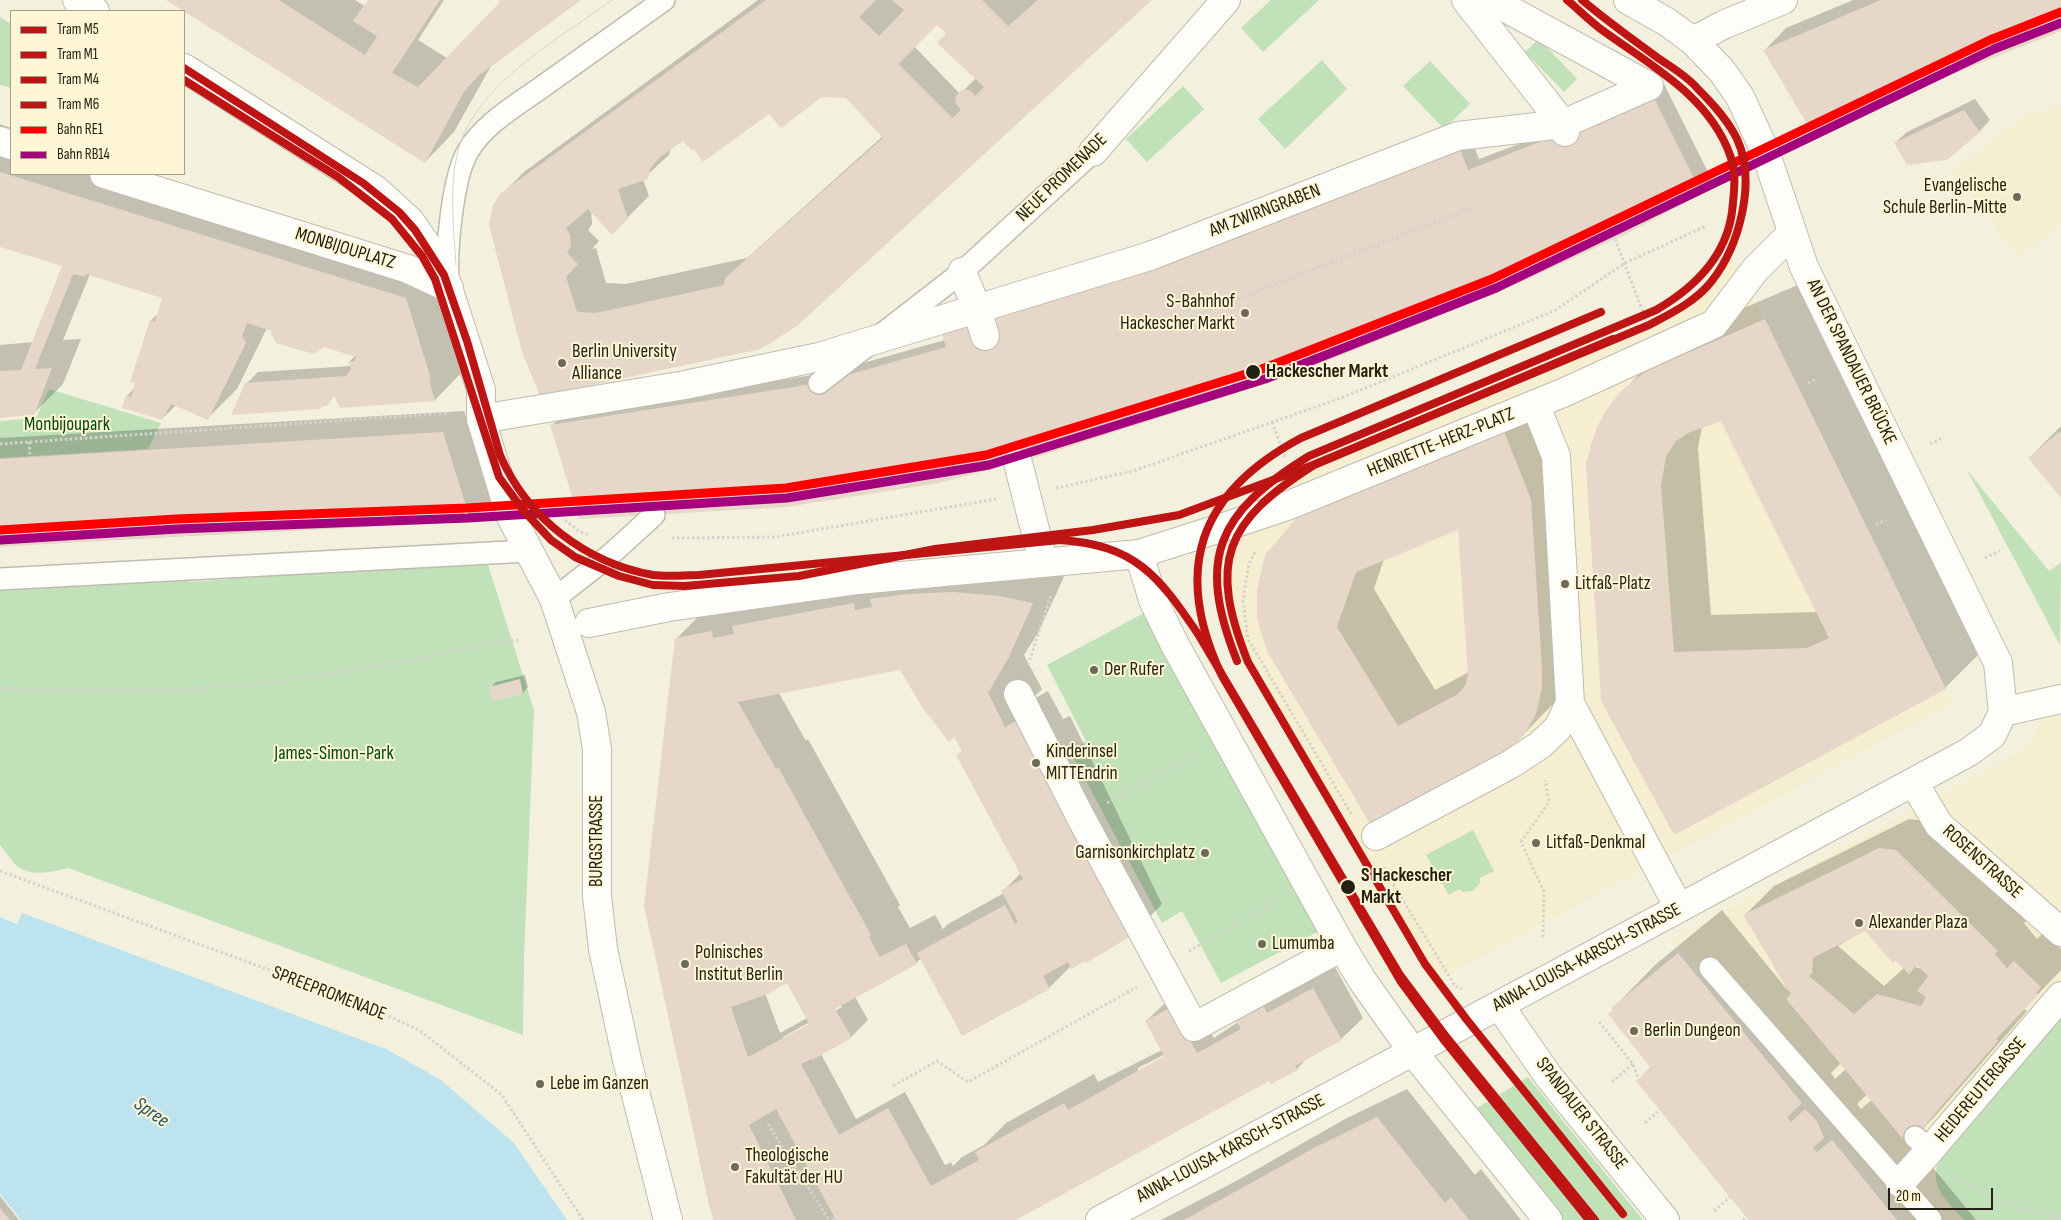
<!DOCTYPE html>
<html>
<head>
<meta charset="utf-8">
<style>
	body { margin:0 }
	#map { position:relative; width:2061px; height:1220px; overflow:hidden; background:#f4f0de; font-family:"Sofia Sans Condensed",sans-serif }
	canvas { display:block }
	.legend { position:absolute; left:10px; top:10px; width:175px; height:165px; box-sizing:border-box; background:#fef6d4; border:1px solid #a7a187; margin:0; padding:6px 9px; list-style:none; font-size:15px; color:#242114 }
	.legend li { display:flex; align-items:center; gap:10px; height:25px }
	.legend b { width:25px; border:1px solid #a7a187 }
	.scale { position:absolute; left:1888px; top:1188px; width:105px; height:22px; box-sizing:border-box; border:2px solid #242114; border-top:0; padding-left:6px; font-size:15px; line-height:18px; white-space:nowrap; color:#242114; -webkit-text-stroke:4px #fef6d4; paint-order:stroke }
</style>
</head>
<body>
<div id="map">
<canvas width="2061" height="1220"></canvas>
<ul class="legend">
<li><b style="height:6px;background:#be1414"></b>Tram M5</li>
<li><b style="height:6px;background:#be1414"></b>Tram M1</li>
<li><b style="height:6px;background:#be1414"></b>Tram M4</li>
<li><b style="height:6px;background:#be1414"></b>Tram M6</li>
<li><b style="height:6px;background:#f00"></b>Bahn RE1</li>
<li><b style="height:6px;background:#a5027d"></b>Bahn RB14</li>
</ul>
<div class="scale">20 m</div>
</div>
<script>
const context = document.querySelector('canvas').getContext('2d');
context.lineJoin = 'round';
function paint(path, color) {
  context.fillStyle = color;
  context.fill(path, 'evenodd');
}
function trace(path, color, width, dash) {
  context.strokeStyle = color;
  context.lineWidth = width;
  context.lineCap = dash ? 'butt' : 'round';
  context.setLineDash(dash || []);
  context.stroke(path);
}
function write(font, color, halo, rows, align = 'center') {
  context.font = font + ' "Sofia Sans Condensed",sans-serif';
  context.lineWidth = 4;
  context.setLineDash([]);
  context.textBaseline = 'middle';
  context.strokeStyle = halo;
  context.fillStyle = color;
  for (const [text, x, y, turn = 0] of rows) {
    context.save();
    context.translate(x, y);
    context.rotate((+turn || 0) * Math.PI / 180);
    context.textAlign = isNaN(turn) ? turn : align;
    if (halo) context.strokeText(text, 0, 0);
    context.fillText(text, 0, 0);
    context.restore();
  }
}
paint(new Path2D(`
	M2061,105V223L2019,258L1953,172L2023,117Z
	M1730,251L1953,703L1434,982L1402,933L1239,654L1225,619L1221,596L1222,575L1228,549L1246,515L1266,493L1283,480L1666,317L1689,303L1704,289Z
	M2061,684V1220H1910L1673,939L2022,751L2031,740L2041,720L2044,697L2043,689Z`), '#f6eed0');
paint(new Path2D(`
	M1271,0H1319L1263,52L1241,28Z
	M0,17L11,24V88L0,85Z
	M1539,39L1577,79L1564,92L1525,52Z
	M1322,60L1347,89L1285,149L1258,119Z
	M1430,61L1470,104L1444,129L1403,86Z
	M1183,86L1204,109L1147,162L1126,139Z
	M49,389L161,423L148,449L0,458V421L36,418Z
	M1967,470L2049,571L2061,563L2060,645Z
	M483,549L534,710L524,958L523,1035L68,868C51,872 29,878 15,864C9,858 6,851 0,845V574L186,564L190,582L230,579L231,561Z
	M1146,612L1319,931L1221,983L1182,911L1162,923L1070,751L1086,741L1047,665Z
	M1473,830L1494,871L1480,878V883L1473,891L1463,892L1459,889L1449,895L1426,855Z
	M2061,1019V1220H1964C1948,1202 1929,1188 1938,1162Z
	M1528,1077L1643,1220H1560L1472,1111Z`), '#c1e1b8');
paint(new Path2D(`
	M22,913L386,1049L441,1080L514,1143L567,1220H21L0,1194V917L17,924Z`), '#bde4ee');
paint(new Path2D(`
	M169,0H355L365,6L369,0H444L418,40L447,58L502,1L500,0H580L491,66L454,132L425,162Z
	M758,0H1149L963,173L540,394L502,194L524,172ZM937,23L947,33L976,78L960,94L914,46ZM822,96L846,97L883,136L747,258L626,284L606,283L596,248L592,249L599,241L588,230L592,224L591,210L612,233L649,196L643,179L669,155L671,148L683,139L694,148L769,112Z
	M1853,0H2061V31L1765,50L1786,28Z
	M1664,84L1713,182L1702,193L939,481L551,426L563,415L831,372L945,340L944,334L955,323L1471,139L1479,159L1578,122Z
	M1975,99L1990,120L1979,132L1895,143L1907,132Z
	M0,124L11,128V174H128L435,269L464,370L435,400L333,394L246,384L258,372L351,366L349,362L356,355L267,328L237,389L207,419L176,405L162,419L127,396L135,387L151,320L159,313L163,297L90,274L63,340L81,339L63,384L33,414L0,417V345L33,342L63,265L0,245Z
	M1802,283L1982,651L1945,688L1673,832L1602,701L1587,477L1591,445L1608,410L1621,393L1658,355L1684,334ZM1721,419L1818,612L1711,615L1698,448L1702,427Z
	M1540,393L1560,697L1503,755L1372,826L1268,650ZM1459,528L1469,672L1435,690L1374,589L1384,559Z
	M464,411L492,500L471,521L0,546V438Z
	M2061,426V496L2029,458Z
	M991,556L1069,566L1038,633L1024,655L1042,689L1030,701L1048,691L1063,719L1070,716L1162,904L1133,934L1071,966L1049,988L921,958L916,963L855,997L868,1020L851,1037L821,1054L856,1119L905,1092L945,1165L951,1162L953,1166L962,1157L984,1145L1006,1123L1094,1074L1098,1082L1162,1050L1146,1021L1163,1005L1189,991L1214,1038L1238,1022L1283,981L1289,992L1335,967L1363,1018L1341,1039L1307,1058L1297,1069L1270,1080L1014,1220H715L710,1208L645,906L676,639L706,609L908,563L945,558ZM900,669L954,735L963,750L958,755L1021,873L1003,891L1004,893L948,924L943,929L935,915L910,928L898,907L900,905L808,739L806,741L779,693ZM787,981L807,1018L780,1033L765,993ZM840,1005L842,1007L783,1040V1037ZM1169,1052L1170,1054L1138,1071V1068Z
	M525,675L528,687L523,693L491,687L496,682Z
	M1909,819L1925,821L2026,921L2024,923L2037,939L2044,932L2061,949V970L2024,1009L2027,1011L1937,1114L1911,1141L1976,1220H1751L1613,1008L1656,964L1722,910L1789,992L1745,915L1774,886ZM1865,930L1905,967L1884,986L1838,946ZM1918,964L1923,969L1915,967ZM1841,1063L1846,1069L1835,1079L1831,1073ZM1867,1094L1872,1100L1861,1109L1857,1104Z
	M1407,1089L1475,1175L1481,1169L1521,1220H1161L1238,1180L1345,1119Z
	M0,1196L19,1220H0Z`), '#0003');
paint(new Path2D(`
	M166,0H279L365,55L377,36L353,21L368,0H440L392,73L418,87L500,2L497,0H581L478,76L464,92L425,163Z
	M766,0H876L859,17L879,36L904,10L892,0H982L1008,26L1038,0H1152L797,326L761,349L540,396L522,352L489,225L493,205L501,193ZM937,25L946,33L937,43L984,87L975,96L970,90H962L955,97L956,104L961,110L952,118L898,64ZM822,97L846,98L883,138L725,278L724,285L596,313L577,312L566,277L578,264L567,253L571,246L570,235L566,228L588,209L612,235L628,219L618,189L648,179L650,169L659,158L683,141L692,151L694,149L703,162L769,114L781,128Z
	M1881,0H2061V31L1943,78L1816,139L1763,50Z
	M1652,94L1702,194L1626,234L1499,292L1287,377L1037,457L939,483L786,507L579,519L550,425L819,383L946,347L942,334L1123,279L1188,256L1460,149L1468,170L1565,132Z
	M1964,110L1980,132L1947,160L1907,165L1894,143Z
	M0,172L406,298L431,379H429L435,401L340,408L334,396L327,406H322L321,409L231,415L245,383L346,376L351,369L348,362L355,361L356,357L324,347L314,354L276,343L271,334L272,331L247,323L242,336L246,343L208,420L171,404L162,420L122,408L126,395L131,397L135,383L130,382L150,320L155,322L162,298L89,275V274H86L85,277L73,274L35,369L52,368L34,415L0,418V371L21,370L62,266L0,247Z
	M1765,319L1946,689L1676,834L1673,833L1601,701L1586,463L1597,427L1607,409L1620,392L1646,371ZM1721,421L1829,638L1807,648L1674,652L1661,485L1666,457L1675,442L1688,433Z
	M1503,429L1531,499L1542,668V688L1536,714L1524,735L1503,756L1372,827L1267,651L1257,619V589L1265,555L1300,514ZM1458,530L1468,675L1465,686L1458,694L1398,726L1337,627L1356,572Z
	M443,432L471,522L126,539L0,547V459Z
	M2059,432L2061,434V498L2028,458Z
	M953,592L1000,596L1033,603L1009,657L988,693L1005,727L1018,720L1133,935L1086,963L1085,961L1071,969L1068,962L1043,976L1050,989L962,1036L917,953L1005,905L1015,924L1018,922L1001,890L1023,879L956,755L962,751L954,737L949,742L922,707L900,670L738,702L776,769L778,767L871,935L869,937L880,957L906,944L917,964L835,1009L852,1038L812,1060L811,1059L801,1064L839,1135L888,1108L931,1186L979,1160L975,1152L1064,1103L1068,1110L1164,1056L1145,1021L1172,1007L1197,1053L1241,1029L1234,1017L1261,1001L1267,1013L1313,988L1342,1040L1295,1066L1298,1070L1271,1084L1269,1081L1016,1220H836L776,1109L749,1125L796,1220H713L644,906L675,638L712,631L713,638L734,634L732,626L854,603L855,610L872,607L870,599L907,594ZM787,983L809,1024L748,1057L731,1007L768,994Z
	M520,679L523,694L492,701L489,687Z
	M1879,848L1896,850L1998,951L1995,954L2007,968L2014,961L2041,987L2036,993L2039,994L1996,1039L1998,1041L1908,1145L1786,999L1791,994L1743,915ZM1865,931L1893,963L1896,961L1909,974L1917,965L1928,976L1917,991L1926,997L1921,1006L1877,994L1854,1014L1809,976L1812,974L1813,958Z
	M1678,953L1802,1103L1787,1117L1791,1122L1805,1109L1817,1121L1824,1138L1813,1148L1817,1152L1832,1140L1897,1220H1749L1746,1217L1636,1081L1650,1067L1608,1014L1613,1010L1611,1008Z
	M1377,1117L1445,1203L1451,1197L1469,1220H1184L1314,1148Z
	M0,1208L10,1220H0Z`), '#e6d7c9');
const service = new Path2D(`
	M448,283C446,251 452,179 468,151C485,122 522,102 549,82C587,55 626,27 664,0
	M819,383L962,272L1093,152
	M0,579L528,551
	M554,599L609,556L654,515
	M1710,968L1931,1220
	M1915,1137L1930,1150`);
const pedestrian = new Path2D(`
	M1466,0L1563,124L1565,132
	M1491,0L1649,86
	M1093,152L1226,0
	M962,272L977,309L985,336
	M1535,404L1556,456L1570,703L1679,908
	M481,419L685,385L819,357L1150,256L1458,136L1563,124L1649,86
	M1018,463L1043,561
	M1139,554L1153,600L1175,645L1342,947L1362,980L1413,1052
	M589,623L669,607L858,580L1139,554L1230,525L1287,506L1565,392L1714,324L1755,270L1792,233
	M1018,694L1080,816L1194,1027L1342,947
	M1376,836L1511,764L1540,745L1558,728L1570,703
	M1900,1183L1930,1150L2061,996`);
const minor = new Path2D(`
	M1693,41L1723,25L1783,0
	M0,141L11,145
	M104,174L408,269L449,288
	M2003,712L2061,699
	M1914,783L1939,825L2061,932`);
const tertiary = new Path2D(`
	M77,0L95,11
	M184,68L376,190L410,221L430,250L444,275L481,390V419L510,515L554,599L591,712L597,749V896L603,949L627,1060L668,1220
	M1499,1005L1549,1077L1665,1220
	M1413,1052L1548,1220
	M1100,1220L1969,752L1992,735L2003,712L1998,663L1804,267L1765,151L1740,97L1722,71L1693,41L1667,22L1628,0`);
trace(service, '#bfbcae', 24);
trace(pedestrian, '#bfbcae', 30);
trace(minor, '#bfbcae', 30);
trace(tertiary, '#bfbcae', 30);
trace(new Path2D(`
	M1615,239L1646,320
	M1181,286L1195,332
	M1191,317L1474,207
	M1808,383L1817,379
	M1272,422L1285,457
	M29,442L30,457
	M0,444L450,413
	M1930,444L1944,437
	M1056,488L1133,471L1341,398L1554,311L1625,263L1706,226
	M565,520L580,532L590,535
	M1876,525L1886,520
	M672,538L775,537L996,499
	M1255,552L1249,564L1243,600L1248,639L1352,815
	M1985,558L2000,551
	M1028,665L1051,595
	M0,688C106,693 213,692 318,676C385,666 452,650 519,640
	M1107,803L1199,754
	M1383,867L1455,986L1462,989
	M0,871L362,1004L419,1030L502,1095L583,1220
	M1543,937L1544,892L1521,842L1549,802L1545,780
	M1189,951L1279,900
	M1599,1022L1633,1064L1638,1078
	M1612,1082L1633,1064
	M893,1086L937,1061L968,1082L1137,987
	M1645,1123L1660,1110
	M768,1124L829,1220
	M1951,1175C1985,1194 2023,1212 2061,1217
	M1714,1211L1730,1197
	M833,1220L835,1218
	M1743,1220L1746,1217`), '#d5d3ce', 3, [2.5, 2.5]);
trace(service, '#fdfdfa', 21);
trace(pedestrian, '#fdfdfa', 28);
trace(minor, '#fdfdfa', 28);
trace(tertiary, '#fdfdfa', 28);
trace(new Path2D(`
	M456,265C454,229 449,190 457,155C472,86 559,39 612,0`), '#d5d4cf', 1);
trace(new Path2D(`
	M0,530L176,519L467,508L786,488L986,455L1262,369L1492,279L1990,40L2061,12`), '#f00', 9);
trace(new Path2D(`
	M1,540L177,529L468,518L787,498L989,465L1265,379L1496,288L1994,49L2061,23`), '#a5027d', 9);
trace(new Path2D(`
	M184,68L363,183L399,212L415,230L444,275L467,341L500,455C527,518 586,563 653,575C668,577 684,575 699,575L1060,540C1135,545 1158,575 1198,634L1400,975L1444,1034L1595,1220
	M1237,661C1196,558 1217,513 1309,456L1656,310C1694,288 1726,257 1732,212C1734,193 1737,173 1730,155C1709,96 1650,65 1602,30C1590,21 1579,10 1567,0`), '#be1414', 8);
trace(new Path2D(`
	M184,80L338,177L392,219L422,256L435,279L499,477L523,510L551,540L575,557L619,576L653,585L685,586L799,576L935,549L1093,530L1179,515L1313,465L1649,325C1670,314 1695,302 1711,282C1739,247 1757,182 1737,139C1727,119 1712,103 1697,88C1687,76 1671,67 1658,58C1632,39 1607,21 1582,0`), '#be1414', 8);
trace(new Path2D(`
	M1613,339L1314,465C1224,522 1208,562 1248,662L1425,964L1467,1020L1623,1214`), '#be1414', 8);
trace(new Path2D(`
	M1589,1220L1443,1039L1401,982L1222,676C1172,570 1198,493 1301,438L1601,312`), '#be1414', 8);
for (const [x, y, r, color] of [
	[2017,197,5,"#6d695b"],
	[1245,313,5,"#6d695b"],
	[562,363,5,"#6d695b"],
	[1253,372,8,"#242114"],
	[1565,584,5,"#6d695b"],
	[1094,670,5,"#6d695b"],
	[1036,763,5,"#6d695b"],
	[1536,843,5,"#6d695b"],
	[1205,853,5,"#6d695b"],
	[1348,887,8,"#242114"],
	[1859,923,5,"#6d695b"],
	[1262,944,5,"#6d695b"],
	[685,964,5,"#6d695b"],
	[1634,1031,5,"#6d695b"],
	[540,1084,5,"#6d695b"],
	[735,1167,5,"#6d695b"]
]) {
  const dot = new Path2D();
  dot.arc(x, y, r, 0, 2 * Math.PI);
  context.fillStyle = color;
  context.fill(dot);
  trace(dot, '#fef6d4', 2);
}
write('19px', '#242114', '#fef6d4', [
	["NEUE PROMENADE",1062,178,-44],
	["AM ZWIRNGRABEN",1265,211,-21],
	["MONBIJOUPLATZ",345,249,17],
	["AN DER SPANDAUER BRÜCKE",1851,362,64],
	["HENRIETTE-HERZ-PLATZ",1441,443,-22],
	["BURGSTRASSE",597,841,-90],
	["ROSENSTRASSE",1982,862,42],
	["ANNA-LOUISA-KARSCH-STRASSE",1587,958,-28],
	["SPREEPROMENADE",329,994,21],
	["HEIDEREUTERGASSE",1981,1090,-50],
	["SPANDAUER STRASSE",1581,1114,52],
	["ANNA-LOUISA-KARSCH-STRASSE",1231,1149,-28]
]);
write('19px', '#242114', '#fef6d4', [
	["Evangelische",2007,186,"right"],
	["Schule Berlin-Mitte",2007,208,"right"],
	["S-Bahnhof",1235,302,"right"],
	["Hackescher Markt",1235,324,"right"],
	["Berlin University",572,352],
	["Alliance",572,374],
	["Litfaß-Platz",1575,584],
	["Der Rufer",1104,670],
	["Kinderinsel",1046,752],
	["MITTEndrin",1046,774],
	["Litfaß-Denkmal",1546,843],
	["Garnisonkirchplatz",1195,853,"right"],
	["Alexander Plaza",1869,923],
	["Lumumba",1272,944],
	["Polnisches",695,953],
	["Institut Berlin",695,975],
	["Berlin Dungeon",1644,1031],
	["Lebe im Ganzen",550,1084],
	["Theologische",745,1156],
	["Fakultät der HU",745,1178]
], 'left');
write('bold 19px', '#242114', '#fef6d4', [
	["Hackescher Markt",1266,372],
	["S Hackescher",1361,876],
	["Markt",1361,898]
], 'left');
write('19px', '#00490d', '#fef6d4', [
	["Monbijoupark",67,425],
	["James-Simon-Park",334,754]
]);
write('italic 20px', '#285666', '#fef6d4', [
	["Spree",151,1113,35]
]);
</script>
</body>
</html>
